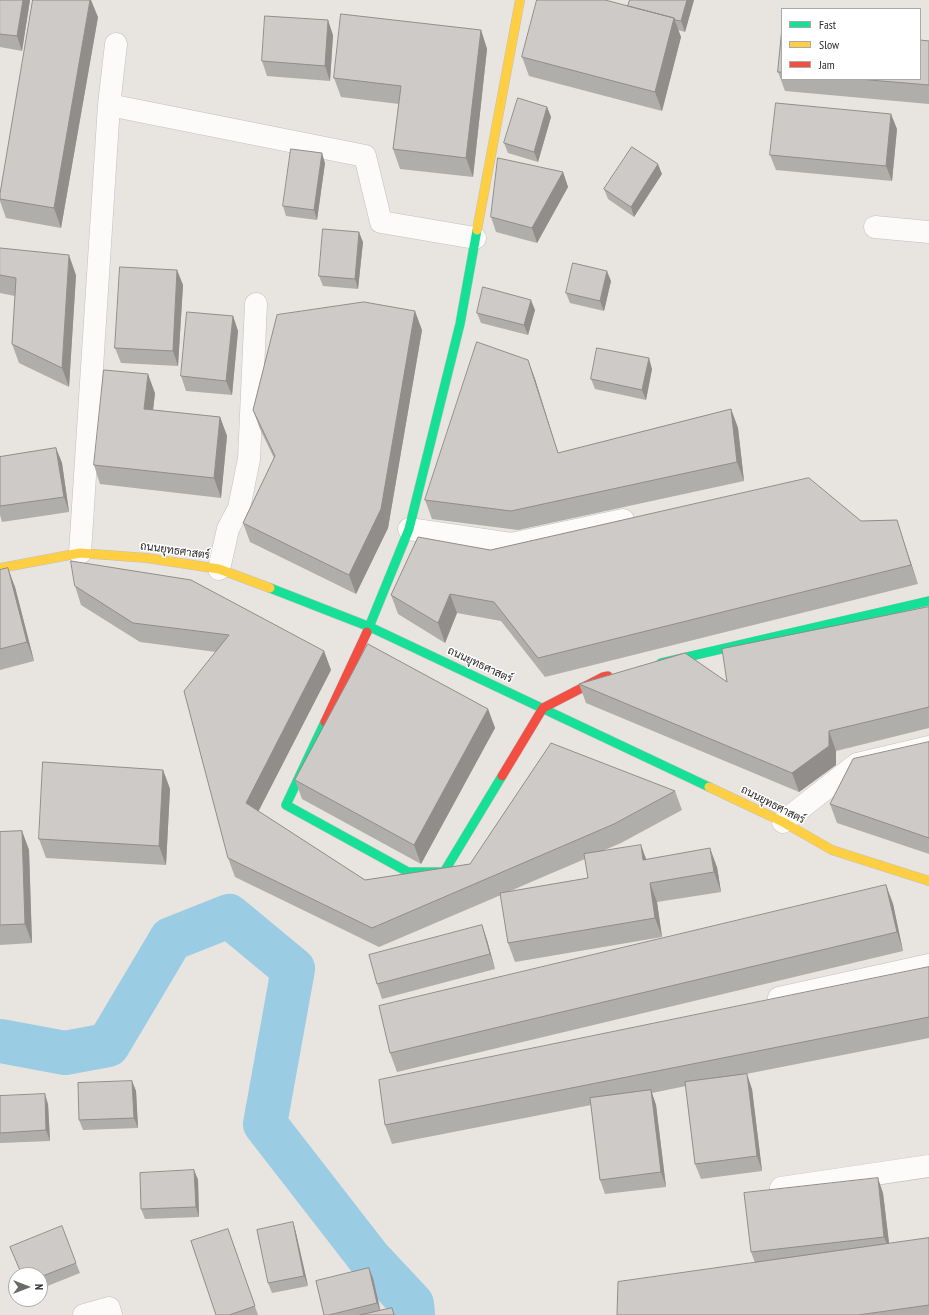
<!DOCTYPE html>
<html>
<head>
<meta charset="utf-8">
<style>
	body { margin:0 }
	#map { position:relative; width:929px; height:1315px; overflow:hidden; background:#e8e4e0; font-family:"PT Sans Narrow",sans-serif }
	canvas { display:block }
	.legend { position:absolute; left:781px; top:8px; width:140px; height:72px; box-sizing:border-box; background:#fff; border:1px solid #aaa; margin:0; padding:5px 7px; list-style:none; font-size:12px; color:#2a2a2a }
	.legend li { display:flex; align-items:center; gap:8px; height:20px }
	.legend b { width:20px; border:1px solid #aaa }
	.north { position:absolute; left:8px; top:1267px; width:40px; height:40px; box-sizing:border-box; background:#fff; border:1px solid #aaa; border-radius:50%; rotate:90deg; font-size:11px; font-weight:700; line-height:16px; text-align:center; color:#2a2a2a }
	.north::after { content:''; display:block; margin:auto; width:14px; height:18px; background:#6c6b6a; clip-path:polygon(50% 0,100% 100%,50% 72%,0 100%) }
</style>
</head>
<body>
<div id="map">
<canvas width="929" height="1315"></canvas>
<ul class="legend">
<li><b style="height:5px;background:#16e098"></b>Fast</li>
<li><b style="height:5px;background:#ffcf43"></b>Slow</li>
<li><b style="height:5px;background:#f24e42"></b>Jam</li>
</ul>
<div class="north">N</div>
</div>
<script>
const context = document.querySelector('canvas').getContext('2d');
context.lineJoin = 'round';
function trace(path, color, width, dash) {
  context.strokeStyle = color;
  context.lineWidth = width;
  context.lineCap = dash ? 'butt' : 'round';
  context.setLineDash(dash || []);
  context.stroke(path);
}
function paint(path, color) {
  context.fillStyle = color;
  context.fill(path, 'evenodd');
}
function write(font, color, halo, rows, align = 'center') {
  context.font = font + ' "PT Sans Narrow",Sarabun,sans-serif';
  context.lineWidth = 3;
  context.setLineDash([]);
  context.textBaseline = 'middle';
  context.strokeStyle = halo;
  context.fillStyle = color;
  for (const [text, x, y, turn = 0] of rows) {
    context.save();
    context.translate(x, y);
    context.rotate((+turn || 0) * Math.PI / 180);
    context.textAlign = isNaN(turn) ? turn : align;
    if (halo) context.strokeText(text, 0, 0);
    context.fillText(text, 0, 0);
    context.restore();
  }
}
trace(new Path2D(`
	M0,1041L65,1053L108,1045L171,939L229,916L293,969L265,1124L369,1258L412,1304L413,1315`), '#9acde4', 44);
const street = new Path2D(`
	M109,105L116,44
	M875,227L929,232
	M409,529L511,544L623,520
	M80,553L109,105L365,156L381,222L475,238
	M219,569L228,529L239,508L249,459L256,304
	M783,822L857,764L929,747
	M779,998L929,965
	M781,1188L929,1166
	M84,1315L109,1308L111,1315`);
const fast = new Path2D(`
	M270,588L370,627L709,787
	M367,632L409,529L460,324L477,230
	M661,663L929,601
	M325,722L286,805L408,872H444L502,776`);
const slow = new Path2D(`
	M477,230L520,0
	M0,568L80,553L147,558L219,569L270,588
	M709,787L783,822L832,850L929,881`);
const jam = new Path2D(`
	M325,722L367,632
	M502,776L543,708L603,677L608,676`);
trace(street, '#c1c0c0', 23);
trace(fast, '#c1c0c0', 10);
trace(slow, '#c1c0c0', 10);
trace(jam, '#c1c0c0', 10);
trace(street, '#fcfbfa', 22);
trace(fast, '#16e098', 9);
trace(slow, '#ffcf43', 9);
trace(jam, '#f24e42', 9);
paint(new Path2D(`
	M0,0H30L22,51L0,47Z
	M630,0H694L685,32L678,30L681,37L662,111L529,76L522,57L629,6Z
	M98,17L61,228L6,218L0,201V194Z
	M782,28V79H920L929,41V104L785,91L778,72Z
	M481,30L487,49L473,177L400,169L393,149L399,104L341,97L334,78Z
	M333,35L330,81L267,76L262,61Z
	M547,107L551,117L538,162L508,153L504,143Z
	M897,129L892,181L776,170L770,155Z
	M325,163L317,220L286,216L283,206Z
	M563,172L568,187L537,243L496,232L491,217Z
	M662,174L634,217L608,199L604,189Z
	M363,242L358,289L323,286L319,276Z
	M0,248L76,275L69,387L19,363L12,344L15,296L0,293Z
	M177,270L183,285L178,366L121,363L115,348Z
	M611,281L604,311L570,303L566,293Z
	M535,310L528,335L481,323L477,313Z
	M233,316L238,331L232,395L186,391L181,376Z
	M422,330L388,528L356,594L250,542L243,523L274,458L260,429L253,410Z
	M528,360L535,379L558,453L731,409L738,428L744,481L518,530L432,519L425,500Z
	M652,369L646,400L595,389L591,379Z
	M155,393L153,410L220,417L227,436L221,498L100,484L94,465Z
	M56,448L62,463L69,512L2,522L0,515V457Z
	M897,520L903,539L918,584L545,677L501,621L457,613L445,643L398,614L391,595L490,550L861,521Z
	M0,570L15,587L34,661L0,670Z
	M75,586L324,651L331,670L258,811L365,880L470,864L675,791L682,810L621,843L602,851L646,859L717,867L721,892L657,902L662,937L515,962L508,943L501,895L379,947L235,877L228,858L216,652L140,642L81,605ZM585,859L588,878L508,892L538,879Z
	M929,607V728L836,751V765L799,792L586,703L579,684L727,682Z
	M488,709L495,728L421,864L302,799L295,780Z
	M929,742V854L837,823L830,804Z
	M163,770L170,789L166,865L46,858L39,839Z
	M22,831L29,850L32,943L0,945V832Z
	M886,885L893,904L903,951L397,1072L390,1053Z
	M482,925L487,940L495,969L382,999L377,984Z
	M929,967V1038L741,1075L752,1089L762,1171L701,1179L695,1164L686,1086L652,1093L656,1105L666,1187L605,1194L600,1180L591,1105L392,1144L385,1125Z
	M132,1081L136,1091L138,1128L83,1130L79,1120Z
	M0,1096L48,1104L50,1141L0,1143Z
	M194,1170L198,1180L199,1217L145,1219L141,1209Z
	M883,1193L889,1244L929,1238V1315H617L755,1263L751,1252Z
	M293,1222L296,1233L308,1286L272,1293L268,1283Z
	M228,1229L258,1315H216Z
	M76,1263L80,1273L40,1289V1275Z
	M373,1278L380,1311L392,1308L395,1315H324Z`), '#b0aeab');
paint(new Path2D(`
	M23,0H30L22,51L17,36Z
	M90,0H91L98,17L61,228L54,208Z
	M687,0H694L685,32L681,21Z
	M674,18L681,37L662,111L655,92Z
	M328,20L333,35L330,81L325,66Z
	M481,30L487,49L473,177L466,158Z
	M547,107L551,117L538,162L534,152Z
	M891,114L897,129L892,181L886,166Z
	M322,153L325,163L317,220L314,210Z
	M658,164L662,174L634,217L631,207Z
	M563,172L568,187L537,243L532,228Z
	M359,232L363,242L358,289L355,279Z
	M69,255L76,275L69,387L62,368Z
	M177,270L183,285L178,366L173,351Z
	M607,271L611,281L604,311L600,301Z
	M531,300L535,310L528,335L524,325Z
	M415,311L422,330L388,528L356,594L349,575Z
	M233,316L238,331L232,395L226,381Z
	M649,358L652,369L646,400L642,390Z
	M528,360L535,379L564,472L558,453Z
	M148,374L155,393L151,428L144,409Z
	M731,409L738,428L744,481L737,462Z
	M220,417L227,436L221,498L214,478Z
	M56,448L62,463L69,512L64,497Z
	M897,520L903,539L918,584L911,565Z
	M8,568L15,587L34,661L27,642Z
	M450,594L457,613L445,643L438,623Z
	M324,651L331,670L253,822L246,803Z
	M488,709L495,728L421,864L414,845Z
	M829,731L836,751V765L799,792L792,773Z
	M163,770L170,789L166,865L159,846Z
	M22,831L29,850L32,943L25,924Z
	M641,845L648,864L643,860Z
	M710,848L717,867L721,892L714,872Z
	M650,883L657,902L662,937L655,918Z
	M886,885L893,904L903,951L897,932Z
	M482,925L487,940L495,969L490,954Z
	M747,1074L752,1089L762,1171L757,1156Z
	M132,1081L136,1091L138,1128L134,1118Z
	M651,1090L656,1105L666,1187L661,1172Z
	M45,1094L48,1104L50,1141L46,1130Z
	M194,1170L198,1180L199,1217L196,1207Z
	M878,1178L883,1193L890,1251L884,1237Z
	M293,1222L296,1233L308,1286L304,1276Z
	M369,1268L373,1278L381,1313L377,1303Z`), '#908d8b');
const building = new Path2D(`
	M0,0H23L17,36L0,34Z
	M33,0H90L54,208L0,199V194Z
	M537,0H605L674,18L655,92L522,57Z
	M630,0H687L681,21L675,20L674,18L628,6Z
	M341,14L481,30L466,158L393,149L401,86L334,78Z
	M265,16L328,20L325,66L262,61Z
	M782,28V72H778Z
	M920,40L929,41V85L858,79H920Z
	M518,98L547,107L534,152L504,143Z
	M776,103L891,114L886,166L770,155Z
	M632,147L658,164L631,207L604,189Z
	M291,149L322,153L314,210L283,206Z
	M498,158L563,172L532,228L491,217Z
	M323,229L359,232L355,279L319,276Z
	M0,248L69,255L62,368L12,344L16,278L0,275Z
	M573,263L607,271L600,301L566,293Z
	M120,267L177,270L173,351L115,348Z
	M483,287L531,300L524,325L477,313Z
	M364,302L415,311L381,509L349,575L243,523L275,456L253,410L277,315Z
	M187,312L233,316L226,381L181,376Z
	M477,342L528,360L558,453L731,409L737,462L511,511L425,500Z
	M597,348L649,358L642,390L591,379Z
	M104,370L148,374L144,409L220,417L214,478L94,465Z
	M56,448L64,497L0,506V457Z
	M809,478L861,521L897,520L911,565L538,658L494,602L450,594L438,623L391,595L418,537L490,550Z
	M71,561L191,580L324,651L246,803L365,880L470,864L551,743L675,791L614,824L372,928L228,858L184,691L229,635L133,623L75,586Z
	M8,568L27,642L0,649V570Z
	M929,607V707L829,731V746L792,773L579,684L685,653L727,682L722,649Z
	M368,644L488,709L414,845L295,780Z
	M929,742V838L830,804L853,759Z
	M43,762L163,770L159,846L39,839Z
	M22,831L25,924L0,925V832Z
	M641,845L643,860L710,848L714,872L650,883L655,918L508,943L500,893L588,878L584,854Z
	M886,885L897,932L390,1053L379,1006Z
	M482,925L490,954L377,984L369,955Z
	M929,967V1017L385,1125L379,1080Z
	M747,1074L757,1156L695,1164L685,1082Z
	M132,1081L134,1118L79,1120L78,1083Z
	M651,1090L661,1172L600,1180L590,1098Z
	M45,1094L46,1130L0,1133V1096Z
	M194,1170L196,1207L141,1209L140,1173Z
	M878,1178L884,1237L751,1252L744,1193Z
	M293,1222L304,1276L268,1283L257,1230Z
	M62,1226L76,1263L40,1277V1275H22L10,1247Z
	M228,1229L255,1306L229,1315H216L191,1241Z
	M929,1238V1305L858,1315H617L618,1282Z
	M369,1268L377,1303L329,1315H324L316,1281Z
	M392,1308L394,1315H360Z`);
paint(building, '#cdcac7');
trace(building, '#908d8b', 1);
write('11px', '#2a2a2a', '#fff', [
	["ถนนยุทธศาสตร์",175,551,8],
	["ถนนยุทธศาสตร์",480,665,25],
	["ถนนยุทธศาสตร์",773,805,27]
]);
</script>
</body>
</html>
